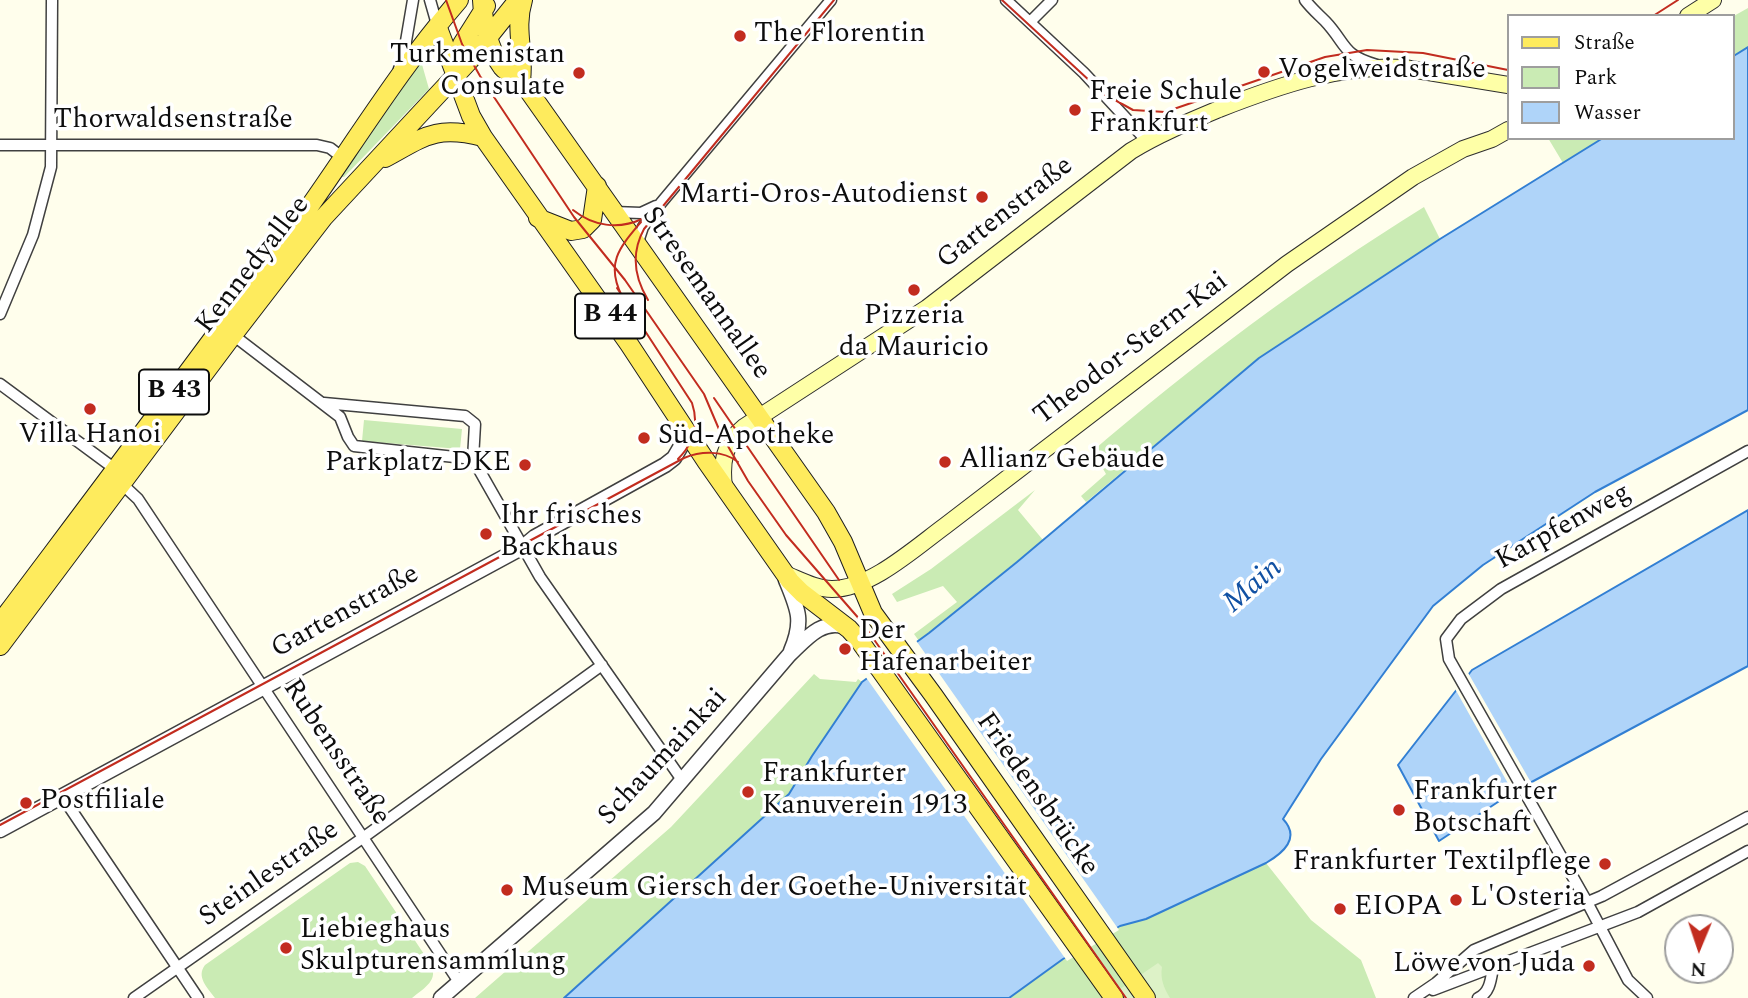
<!DOCTYPE html>
<html>
<head>
<meta charset="utf-8">
<style>
	body { margin:0 }
	#map { position:relative; width:1748px; height:998px; overflow:hidden; background:#fffeec; font-family:Spectral,serif }
	canvas { display:block }
	.legend { position:absolute; left:1507px; top:14px; width:228px; height:126px; box-sizing:border-box; background:#fff; border:2px solid #9e9e9e; margin:0; padding:9px 12px; list-style:none; font-size:21px; color:#0d0d0d }
	.legend li { display:flex; align-items:center; gap:14px; height:35px }
	.legend b { width:35px; border:2px solid #9e9e9e }
	.north { position:absolute; left:1664px; top:914px; width:70px; height:70px; box-sizing:border-box; background:#fff; border:2px solid #9e9e9e; border-radius:50%; rotate:182deg; font-size:19px; font-weight:700; line-height:28px; text-align:center; color:#0d0d0d }
	.north::after { content:''; display:block; margin:auto; width:24px; height:32px; background:#c22c1f; clip-path:polygon(50% 0,100% 100%,50% 72%,0 100%) }
</style>
</head>
<body>
<div id="map">
<canvas width="1748" height="998"></canvas>
<ul class="legend">
<li><b style="height:9px;background:#feeb5d"></b>Straße</li>
<li><b style="height:19px;background:#caebb4"></b>Park</li>
<li><b style="height:19px;background:#afd4f9"></b>Wasser</li>
</ul>
<div class="north">N</div>
</div>
<script>
const context = document.querySelector('canvas').getContext('2d');
context.lineJoin = 'round';
function paint(path, color) {
  context.fillStyle = color;
  context.fill(path, 'evenodd');
}
function trace(path, color, width, dash) {
  context.strokeStyle = color;
  context.lineWidth = width;
  context.lineCap = dash ? 'butt' : 'round';
  context.setLineDash(dash || []);
  context.stroke(path);
}
function write(font, color, halo, rows, align = 'center') {
  context.font = font + ' Spectral,serif';
  context.lineWidth = 7;
  context.setLineDash([]);
  context.textBaseline = 'middle';
  context.strokeStyle = halo;
  context.fillStyle = color;
  for (const [text, x, y, turn = 0] of rows) {
    context.save();
    context.translate(x, y);
    context.rotate((+turn || 0) * Math.PI / 180);
    context.textAlign = isNaN(turn) ? turn : align;
    if (halo) context.strokeText(text, 0, 0);
    context.fillText(text, 0, 0);
    context.restore();
  }
}
paint(new Path2D(`
	M1748,8V47L1732,57V17Z
	M421,61L429,89L344,177H341Z
	M1548,138H1603L1563,163Z
	M1424,207L1440,239L1259,358L1086,502L1081,496L1106,474L1102,467L1092,466L1087,456C1193,364 1305,281 1424,207Z
	M364,420L462,429L460,449L362,441Z
	M1035,490L1018,510L1043,540L919,641L914,634L957,602L943,586L897,602L892,594L931,569Z
	M814,674L820,679L856,682L858,679L862,682L812,756L789,794L564,998H475L671,827Z
	M358,862L365,866L430,963C440,980 424,988 412,998H215C207,987 196,977 205,965L350,863Z
	M1266,863L1311,920L1361,960L1376,998H1009L1063,959L1120,926L1146,919Z`), '#caebb4');
paint(new Path2D(`
	M1158,963L1162,967C1160,979 1164,988 1170,998H1107Z`), '#ddf2c7');
const water = new Path2D(`
	M1748,47V410L1595,492L1483,565L1433,606L1321,759L1283,819C1301,838 1283,853 1266,863L1146,919L1120,926L1063,959L1009,998H564L789,794L812,756L862,682L929,633L1017,562L1259,358L1440,239L1603,138H1732V57Z
	M1748,510V666L1513,792L1439,841L1398,765L1472,670Z`);
paint(water, '#afd4f9');
trace(water, '#327fd3', 2);
paint(new Path2D(`
	M915,639L1119,930L1067,961L865,676Z
	M1467,671L1533,786L1515,796L1454,687Z`), '#fffeec');
const minor = new Path2D(`
	M430,0L438,28
	M1006,0L1084,73L1147,141
	M1305,0C1311,8 1318,14 1325,21C1347,44 1341,55 1377,65
	M1030,22L1052,0
	M399,69L404,53L413,0
	M0,145H317L330,148L343,158
	M614,212L641,213L656,206
	M637,245L643,227L661,203L831,0
	M0,314L33,235L51,167L52,0
	M233,335L340,417L348,437L354,446L473,459L540,577L682,780
	M0,384L115,469
	M324,403L465,416L475,424L473,459
	M122,484L138,499L459,982
	M62,796L198,998
	M1433,990L1638,912L1748,851
	M134,998L364,837L602,665
	M1414,998L1436,983L1474,950L1602,896L1748,817
	M1478,998C1490,993 1491,979 1493,967
	M1647,998L1628,980L1587,902L1449,659L1446,639L1461,619L1501,589L1748,451`);
const tertiary = new Path2D(`
	M786,580C798,609 804,621 791,651
	M0,830L523,547L535,537L665,465L674,458L681,446L683,433L681,424
	M441,998L654,813L789,655C805,640 822,618 846,627`);
const secondary = new Path2D(`
	M1688,16L1713,0
	M724,487C721,462 724,443 744,427L927,308L1131,151C1159,134 1188,122 1219,109C1278,86 1340,64 1404,68L1508,85
	M785,574C800,580 816,589 832,589C870,589 915,548 945,526L1287,264L1413,177L1463,149L1492,139L1508,130`);
const primary = new Path2D(`
	M482,0C483,21 489,50 502,67C507,73 515,76 521,80L826,512L843,542L873,613L934,696L1146,998
	M438,28L471,116L483,137L629,344L706,461L790,581L802,593L849,629L859,640L1114,998
	M455,76L462,44L486,6
	M521,80C525,53 514,29 523,0
	M385,158C424,137 435,125 483,137
	M538,218L571,231L583,229L592,220L597,186
	M0,623C99,491 198,360 295,227C349,152 398,70 459,0
	M0,646L233,335L324,217L470,60L518,0`);
trace(minor, '#404040', 13);
trace(tertiary, '#404040', 17);
trace(secondary, '#2f2f2f', 18);
trace(primary, '#1e1e1e', 20);
trace(minor, '#fff', 10);
trace(tertiary, '#fff', 14);
trace(secondary, '#feffa7', 16);
trace(primary, '#feeb5d', 18);
trace(new Path2D(`
	M446,0L462,44L480,76L574,217L625,280L704,394L721,434L748,481L786,535L861,621L1126,998
	M1002,0L1104,94L1133,110L1165,112L1325,57L1367,50L1423,53L1508,70
	M1653,16L1678,0
	M573,210C593,226 618,230 642,219
	M617,288L692,403C699,424 694,443 678,459
	M622,296C605,263 620,247 641,222
	M648,300C634,277 631,253 644,229L834,0
	M714,398L839,580
	M0,825L684,458C701,451 723,450 738,462`), '#c22c1f', 2);
for (const [x, y, r, color] of [
	[740,36,7,"#c22c1f"],
	[1264,72,7,"#c22c1f"],
	[579,73,7,"#c22c1f"],
	[1075,110,7,"#c22c1f"],
	[982,197,7,"#c22c1f"],
	[914,290,7,"#c22c1f"],
	[90,409,7,"#c22c1f"],
	[644,438,7,"#c22c1f"],
	[945,462,7,"#c22c1f"],
	[525,465,7,"#c22c1f"],
	[486,534,7,"#c22c1f"],
	[845,649,7,"#c22c1f"],
	[748,792,7,"#c22c1f"],
	[26,803,7,"#c22c1f"],
	[1399,810,7,"#c22c1f"],
	[1605,864,7,"#c22c1f"],
	[507,890,7,"#c22c1f"],
	[1456,900,7,"#c22c1f"],
	[1340,909,7,"#c22c1f"],
	[286,948,7,"#c22c1f"],
	[1589,966,7,"#c22c1f"]
]) {
  const dot = new Path2D();
  dot.arc(x, y, r, 0, 2 * Math.PI);
  context.fillStyle = color;
  context.fill(dot);
  trace(dot, '#fff', 2.5);
}
for (const [x, y, w] of [
	[610,316,70],
	[174,392,70]
]) {
  const box = new Path2D();
  box.roundRect(x - w / 2, y - 22.5, w, 45, 5);
  context.fillStyle = '#fff';
  context.fill(box);
  trace(box, '#0d0d0d', 2);
}
write('bold 26px', '#0d0d0d', null, [
	["B 44",610,316],
	["B 43",174,392]
]);
write('28px', '#0d0d0d', '#fff', [
	["The Florentin",754,36],
	["Turkmenistan",565,57,"right"],
	["Consulate",565,89,"right"],
	["Vogelweidstraße",1278,72],
	["Freie Schule",1089,94],
	["Frankfurt",1089,126],
	["Marti-Oros-Autodienst",968,197,"right"],
	["Pizzeria",914,318,"center"],
	["da Mauricio",914,350,"center"],
	["Villa Hanoi",90,437,"center"],
	["Süd-Apotheke",658,438],
	["Allianz Gebäude",959,462],
	["Parkplatz DKE",511,465,"right"],
	["Ihr frisches",500,518],
	["Backhaus",500,550],
	["Der",859,633],
	["Hafenarbeiter",859,665],
	["Frankfurter",762,776],
	["Kanuverein 1913",762,808],
	["Frankfurter",1413,794],
	["Botschaft",1413,826],
	["Postfiliale",40,803],
	["Frankfurter Textilpflege",1591,864,"right"],
	["Museum Giersch der Goethe-Universität",521,890],
	["L'Osteria",1470,900],
	["EIOPA",1354,909],
	["Liebieghaus",300,932],
	["Skulpturensammlung",300,964],
	["Löwe von Juda",1575,966,"right"]
], 'left');
write('28px', '#0d0d0d', '#fff', [
	["Thorwaldsenstraße",173,122],
	["Gartenstraße",1006,214,-38],
	["Kennedyallee",254,266,-52],
	["Stresemannallee",705,294,55],
	["Theodor-Stern-Kai",1132,350,-37],
	["Karpfenweg",1564,528,-29],
	["Gartenstraße",346,613,-29],
	["Rubensstraße",335,753,56],
	["Schaumainkai",664,758,-47],
	["Friedensbrücke",1036,795,55],
	["Steinlestraße",270,875,-35]
]);
write('italic 30px', '#1151a3', '#fff', [
	["Main",1254,587,-41]
]);
</script>
</body>
</html>
